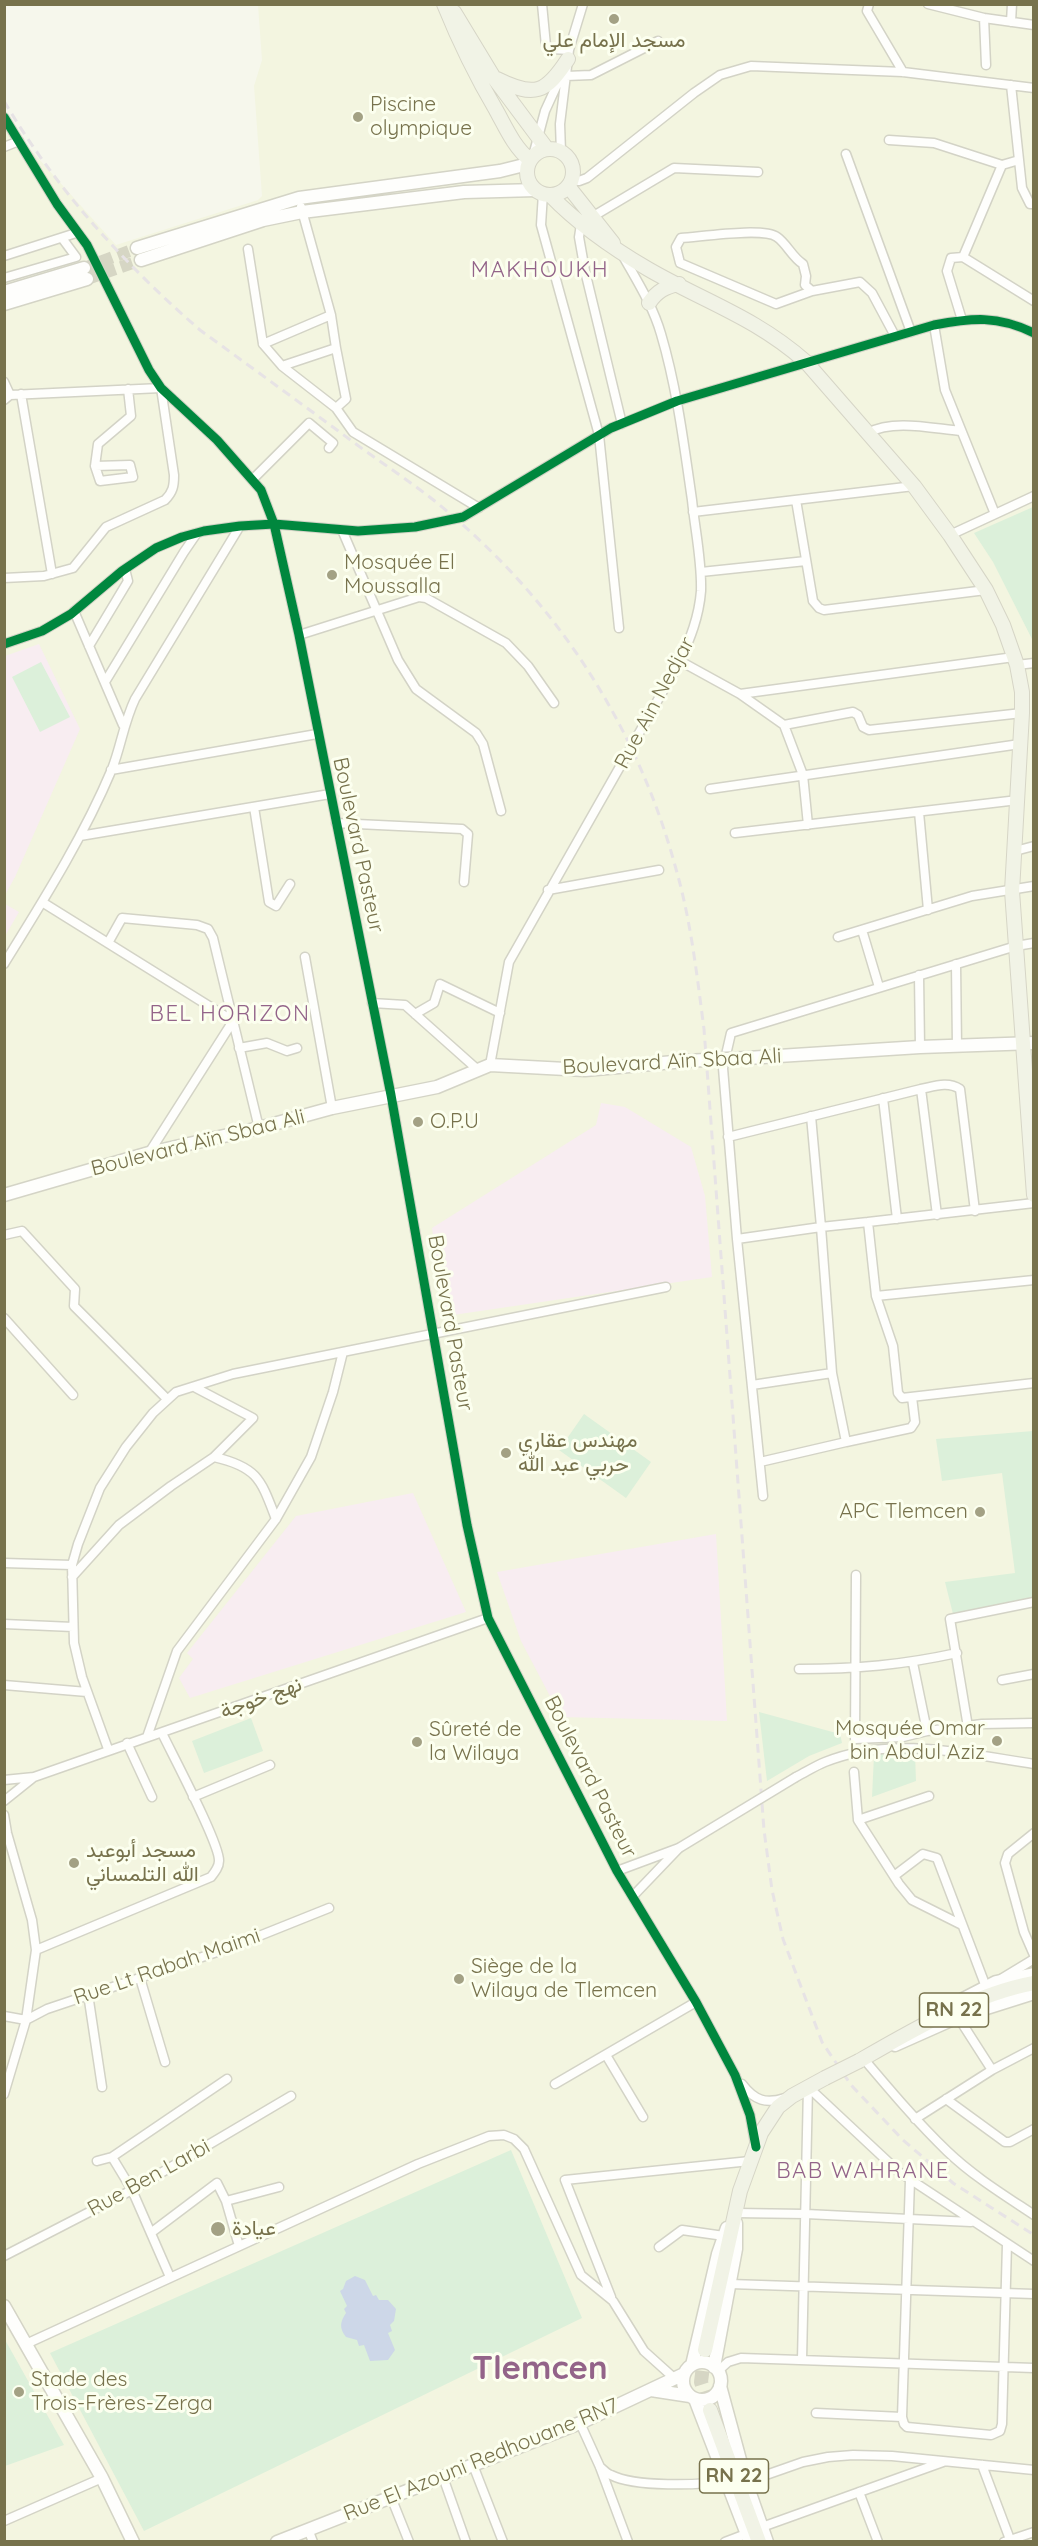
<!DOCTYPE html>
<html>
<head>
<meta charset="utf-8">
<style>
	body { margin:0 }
	#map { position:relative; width:1038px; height:2546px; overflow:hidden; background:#f6f7ec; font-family:Quicksand,sans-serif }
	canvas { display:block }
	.frame { position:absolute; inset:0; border:6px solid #77724c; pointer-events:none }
</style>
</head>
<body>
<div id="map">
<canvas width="1038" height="2546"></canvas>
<div class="frame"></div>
</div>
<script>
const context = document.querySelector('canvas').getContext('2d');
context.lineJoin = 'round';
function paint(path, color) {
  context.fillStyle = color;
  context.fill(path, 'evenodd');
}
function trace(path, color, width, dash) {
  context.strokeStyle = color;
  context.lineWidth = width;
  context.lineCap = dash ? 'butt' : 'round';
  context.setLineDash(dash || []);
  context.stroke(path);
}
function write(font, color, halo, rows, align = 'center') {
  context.font = font + ' Quicksand,Vazirmatn,sans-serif';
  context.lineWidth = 6;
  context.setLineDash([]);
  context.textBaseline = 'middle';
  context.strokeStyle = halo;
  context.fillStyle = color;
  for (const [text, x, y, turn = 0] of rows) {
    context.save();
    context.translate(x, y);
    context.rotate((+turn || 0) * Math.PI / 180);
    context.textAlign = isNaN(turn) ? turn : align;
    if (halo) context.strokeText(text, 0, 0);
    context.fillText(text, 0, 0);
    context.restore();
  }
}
paint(new Path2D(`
	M258,5H1033V2541H5L4,120L116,245L258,200L262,196L254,86L262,60Z`), '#f3f5e0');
paint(new Path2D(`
	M39,644L80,729L15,877L5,895V656Z
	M5,904L19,912L5,936Z
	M601,1103L625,1107L691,1147L705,1196L712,1277L446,1316L432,1228L596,1125Z
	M413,1493L466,1612L190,1698L179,1678L193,1659L187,1653L296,1516Z
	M716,1534L727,1721L561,1717L521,1641L497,1572Z`), '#f8edf1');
paint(new Path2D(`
	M1033,507V641L993,562L974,533Z
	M41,662L70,717L40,732L12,677Z
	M584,1414L651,1462L626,1498L559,1450Z
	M1033,1431V1597L953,1614L945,1582L1015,1573L1002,1473L942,1481L936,1439Z
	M759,1712L840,1734L842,1743L809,1756L767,1781Z
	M251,1718L263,1751L204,1773L192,1741Z
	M897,1752L915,1753L916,1781L872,1797L874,1755Z
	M511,2150L582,2318L144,2531L50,2353Z
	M4,2338L64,2445L5,2466H4Z`), '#dcf0da');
paint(new Path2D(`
	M355,2276L365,2280L373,2296L376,2295L379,2300H388L396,2309L394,2321L390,2325L392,2331L388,2333L395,2350L388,2360L370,2361L364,2345L359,2346L357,2340L346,2337C339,2328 340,2322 346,2313L344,2309L347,2306L340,2291L343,2289L346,2281Z`), '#cdd7e8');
trace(new Path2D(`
	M84,268L137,248
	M87,279L141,260`), '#d6d6c4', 12, [12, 6]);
trace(new Path2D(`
	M705,2350L701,2382L710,2410`), '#d6d6c4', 14, [14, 7]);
const street = new Path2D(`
	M542,4L546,46L552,49L569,50
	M869,4L867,11L903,72
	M928,4L984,18L1034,25
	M984,18L986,65
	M1011,22L1012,4
	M566,76L591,75L658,41
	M1011,85L1022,188L1030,204H1034
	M4,117L57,204L87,245L149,370L161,388L217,440L261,490L274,524L299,635L391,1095L467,1525L488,1618L617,1871L696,2002L735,2075L750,2115L755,2143
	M889,140L934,143L1002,165
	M4,147L19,141
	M561,152L560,124L569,50L583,4
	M846,154L911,332
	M533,156L545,111L561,76
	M1019,160L1002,165L963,257L1034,301
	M571,180L579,181L587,178L694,93L720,75L751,66L903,72L1034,88
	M543,193L541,225L599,435L619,628
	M301,207L331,315L336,348
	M592,217L674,168L758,172
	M581,224L579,237L585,271L622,424
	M248,249L263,344
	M4,256L76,233
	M4,278L76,257L62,238
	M812,291L776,304L680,263L676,247L681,238C700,237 763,227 777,237C787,244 792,257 803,264L806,276L805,285L812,291L860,282L872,293L895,336
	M962,320L947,271L951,258L963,257
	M934,325L945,390L995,514
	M282,366L263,344L331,315
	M4,382L10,395
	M21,394L52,574
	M4,400L10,395L161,388L174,475C174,486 173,492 165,500L106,527L73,568L44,576L4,578
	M336,408L346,399L336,348L282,366L336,408L353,432L479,508
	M867,433C894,419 930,428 960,431
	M95,466L100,481L133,477L130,465L95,466L98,444L131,416L128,389
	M252,480L309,423L333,443L329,448
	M796,500L813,601L819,608L824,610L986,590
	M693,512L914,486
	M342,530L398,660L416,689L476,733L483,744L501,811
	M950,535L1034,496
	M701,572L806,561
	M74,611L123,725
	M299,635L419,597L426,598L506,643L528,666L554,703
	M4,644L42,631L71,614L122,571L156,548L182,537L204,531L240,526L274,524L358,531L415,527L463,517L611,428L677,401L934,325C972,318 997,315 1034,333
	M89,646L128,581L125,569
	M680,661L740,694L1014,657
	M1017,665L1034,663
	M105,682L184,552L197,533
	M740,694L784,725L803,775L808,825
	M784,725L853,712L858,715L863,727L869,730L1022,713
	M111,770L317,734
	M710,789L1020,744
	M254,807L269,902L276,906L290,884
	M919,812L928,910
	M336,823L462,829L468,834L464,882
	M735,833L1018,800
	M80,836L330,794
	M1015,851L1034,846
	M548,890L659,870
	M42,902L233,1021L149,1153
	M862,930L879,987
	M838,937L972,896L1034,886
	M108,943L122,918L197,925L208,929L213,938L259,1128
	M305,957L332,1108
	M4,964C43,901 83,838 112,769C121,746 124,722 135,699L240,526
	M956,964L957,1047
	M919,975L920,1047
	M372,1003L405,1005L478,1070
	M415,1014L434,1003L440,984L500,1013
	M239,1048L267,1043L287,1051L297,1048
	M490,1065L509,962L680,661C690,639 699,617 701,591C702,561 695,530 692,500C684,445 677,388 661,334C653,306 637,281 623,256
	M883,1098L897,1219
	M728,1137L921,1089
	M1034,1203L868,1222L876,1296L1034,1280
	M937,1215L921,1089C935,1086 948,1081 960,1089L975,1211
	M4,1235L22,1231L75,1289L74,1306L167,1399
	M737,1239L821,1227L811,1116
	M876,1296L893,1346L898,1393L902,1398L1034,1383
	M4,1318L73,1395
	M752,1385L832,1373L821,1227L868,1222
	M196,1388L253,1418L214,1457
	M846,1442L911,1428L915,1422L912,1397
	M760,1462L846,1442L832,1373
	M763,1496L737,1239L723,1068L731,1033L1016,946L1034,943
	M4,1563L72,1565
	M856,1575L855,1739L903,1737L927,1731L982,1724L1034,1723
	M72,1577L119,1525L171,1486L214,1457C258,1467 261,1480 276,1519
	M4,1624L73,1627
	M913,1663L927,1731
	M799,1669C856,1669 902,1665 957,1653
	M1002,1680L1034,1674
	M4,1685L87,1692
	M968,1727L950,1619L1034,1602
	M147,1737L177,1651L276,1519L311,1457L333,1392L343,1352
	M127,1743L152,1797
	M108,1749L82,1677L74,1643L72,1565L78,1544L100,1488L126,1447L153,1413L176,1392L233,1374L666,1287
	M854,1772L858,1820L899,1884L912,1900L962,1925
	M796,1777C806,1772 815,1766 825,1762C890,1735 967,1754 1034,1764
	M4,1780L34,1777L488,1618
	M193,1797L270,1765
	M4,1801L34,1777
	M4,1815L7,1833L32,1920L36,1950L26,2020L4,2094
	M858,1820L929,1796
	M1034,1833L1008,1854L1005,1863L1024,1932L1034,1955
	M617,1871L679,1848
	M894,1876L923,1854L937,1858L986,1987
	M634,1895L679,1848
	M36,1950L211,1877C215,1872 219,1867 219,1861C220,1844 172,1754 162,1733
	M140,1978L165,2062
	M1001,1979L1034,1959
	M88,1994L102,2087
	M4,2016L26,2020L47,2009L229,1948L329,1908
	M606,2055L643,2117
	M863,2058C890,2090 917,2122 947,2151C973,2176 1004,2195 1034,2215
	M992,2070L1034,2048
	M555,2084L696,2002
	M742,2084C755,2101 766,2104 785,2098
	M808,2087L899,2172L1034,2261
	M946,2099L1005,2142H1010L1034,2129
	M915,2119L992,2070L958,2017
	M112,2157L132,2190L170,2277
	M97,2161L112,2157L227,2079
	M910,2180L902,2417L904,2424L907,2427L991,2435L1000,2431L1002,2424L1007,2244
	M226,2201L279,2187
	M735,2213L806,2214L971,2222
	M152,2232L217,2183L226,2201L239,2246
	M659,2247L682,2230L724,2236
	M4,2256L132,2190L291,2096
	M730,2284L1034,2294
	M611,2297L565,2180L750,2161
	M26,2344L418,2164L489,2136L504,2135L514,2139L524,2149L581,2275L613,2301L644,2351L674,2378
	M802,2360L808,2087
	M718,2371L728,2362L741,2358L1034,2368
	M816,2413L902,2417
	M580,2423L600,2467L628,2542
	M473,2465L503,2542
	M982,2465L1011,2542
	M600,2467C603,2469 607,2474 611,2475C634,2487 701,2486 726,2480
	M443,2477L466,2542
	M746,2482L803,2462L828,2457L853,2455L892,2456L1034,2470
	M859,2492L878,2542
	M391,2497L409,2542
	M4,2521L102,2478
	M762,2527L943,2462
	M308,2529L313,2542
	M725,2542L746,2534
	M1004,2542L1034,2532`);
const secondary = new Path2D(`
	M137,248L299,198L500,171L528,164
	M141,260L263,220L302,212L464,192L536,190
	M4,292L84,268
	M4,304L87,279
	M747,1058L920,1047L1034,1043
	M4,1195L149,1153L259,1128L332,1108L437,1087L490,1065L585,1070L685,1061
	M938,2012L996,1982L1034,1974
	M895,2045L958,2017L1034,1993
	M4,2306L102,2478L133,2542
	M683 2381a19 19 0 1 1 38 0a19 19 0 1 1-38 0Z
	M692,2365L718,2254L727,2228
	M714,2367L736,2249V2223
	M720,2386L746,2482L767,2542
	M651,2390L690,2396
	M695,2399L750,2542
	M277,2542L580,2423L684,2374`);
const primary = new Path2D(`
	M444,4C459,41 476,76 496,110C506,128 514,147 530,160
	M454,12L494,78L547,149
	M497,79C535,98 546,93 568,59
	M527 172a23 23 0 1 1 46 0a23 23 0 1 1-46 0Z
	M568,186L613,243
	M550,195C579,225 612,248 648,269C705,302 755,317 806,362L914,486L950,535L986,590L1003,625L1017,665L1022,692V713L1012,891L1034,1195
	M649,303C657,291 665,287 679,284
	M859,2061C911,2031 974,1994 1034,1983
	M705,2350L740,2191L761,2133L778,2107L792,2096L825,2078
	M710,2410L759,2542`);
trace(street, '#d3d3c6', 11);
trace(secondary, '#d4d4c6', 15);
trace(primary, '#d6d5c6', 16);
trace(street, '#fefefc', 8);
trace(secondary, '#fefefc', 12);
trace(primary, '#f1f3e6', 14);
trace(new Path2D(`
	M4,101C56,189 123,263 200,330C255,370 310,410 364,450C395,472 427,493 455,518C563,611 639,732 676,869C691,921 697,976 704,1029L764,1830L772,1890L783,1939L822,2042L851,2085L903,2140L953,2183L1034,2235`), '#e7e3e5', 3, [9, 6]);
const streetBridge = new Path2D(`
	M679,1848L796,1777`);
const secondaryBridge = new Path2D(`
	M685,1061L747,1058`);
const primaryBridge = new Path2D(`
	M825,2078L859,2061`);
trace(streetBridge, '#d3d3c6', 11, []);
trace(secondaryBridge, '#d4d4c6', 15, []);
trace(primaryBridge, '#d6d5c6', 16, []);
trace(streetBridge, '#fefefc', 8);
trace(secondaryBridge, '#fefefc', 12);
trace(primaryBridge, '#f1f3e6', 14);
trace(new Path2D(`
	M4,117L57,204L87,245L149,370L161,388L217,440L261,490L274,524L299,635L391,1095L467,1525L488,1618L617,1871L696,2002L735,2075L750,2115L756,2147
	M4,644L42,631L71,614L122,571L156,548L182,537L204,531L240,526L274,524L358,531L415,527L463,517L611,428L677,401L934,325C972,318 997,315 1034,333`), '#00873e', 9);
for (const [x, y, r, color] of [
	[614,19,6,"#a3a184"],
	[358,117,6,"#a3a184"],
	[332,575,6,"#a3a184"],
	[418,1122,6,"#a3a184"],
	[506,1453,6,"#a3a184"],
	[980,1512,6,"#a3a184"],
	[997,1741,6,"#a3a184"],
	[417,1742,6,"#a3a184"],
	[74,1863,6,"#a3a184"],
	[459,1979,6,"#a3a184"],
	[218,2229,8,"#a3a184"],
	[19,2392,6,"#a3a184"]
]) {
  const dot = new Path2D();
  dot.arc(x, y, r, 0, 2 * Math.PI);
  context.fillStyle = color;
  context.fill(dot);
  trace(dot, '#fcffef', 2);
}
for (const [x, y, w] of [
	[954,2010,69],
	[734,2476,69]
]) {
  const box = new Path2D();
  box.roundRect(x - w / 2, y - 17, w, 34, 4.5);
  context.fillStyle = '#fcffef';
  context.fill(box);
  trace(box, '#77724c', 1.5);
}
write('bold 20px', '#77724c', null, [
	["RN 22",954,2010],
	["RN 22",734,2476]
]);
write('21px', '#77724c', '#fcffef', [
	["مسجد الإمام علي",614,41,"center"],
	["Piscine",370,105],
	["olympique",370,129],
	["Mosquée El",344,563],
	["Moussalla",344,587],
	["O.P.U",430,1122],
	["مهندس عقاري",518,1441],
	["حربي عبد الله",518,1465],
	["APC Tlemcen",968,1512,"right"],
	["Mosquée Omar",985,1729,"right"],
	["bin Abdul Aziz",985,1753,"right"],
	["Sûreté de",429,1730],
	["la Wilaya",429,1754],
	["مسجد أبوعبد",86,1851],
	["الله التلمساني",86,1875],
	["Siège de la",471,1967],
	["Wilaya de Tlemcen",471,1991],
	["عيادة",232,2229],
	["Stade des",31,2380],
	["Trois-Frères-Zerga",31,2404]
], 'left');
write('21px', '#77724c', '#fcffef', [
	["Rue Ain Nedjar",655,703,-62],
	["Boulevard Pasteur",358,845,78],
	["Boulevard Aïn Sbaa Ali",672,1062,-3],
	["Boulevard Aïn Sbaa Ali",198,1143,-14],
	["Boulevard Pasteur",450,1323,80],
	["نهج خوجة",261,1698,-20],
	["Boulevard Pasteur",590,1777,63],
	["Rue Lt Rabah Maimi",167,1967,-19],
	["Rue Ben Larbi",149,2178,-29],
	["Rue El Azouni Redhouane RN7",481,2460,-22]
]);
context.letterSpacing = '1.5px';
write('22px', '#936489', '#fcffef', [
	["MAKHOUKH",540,270],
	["BEL HORIZON",230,1014],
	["BAB WAHRANE",863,2171]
]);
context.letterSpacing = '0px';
write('bold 33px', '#936489', '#fcffef', [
	["Tlemcen",540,2369]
]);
</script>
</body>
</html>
